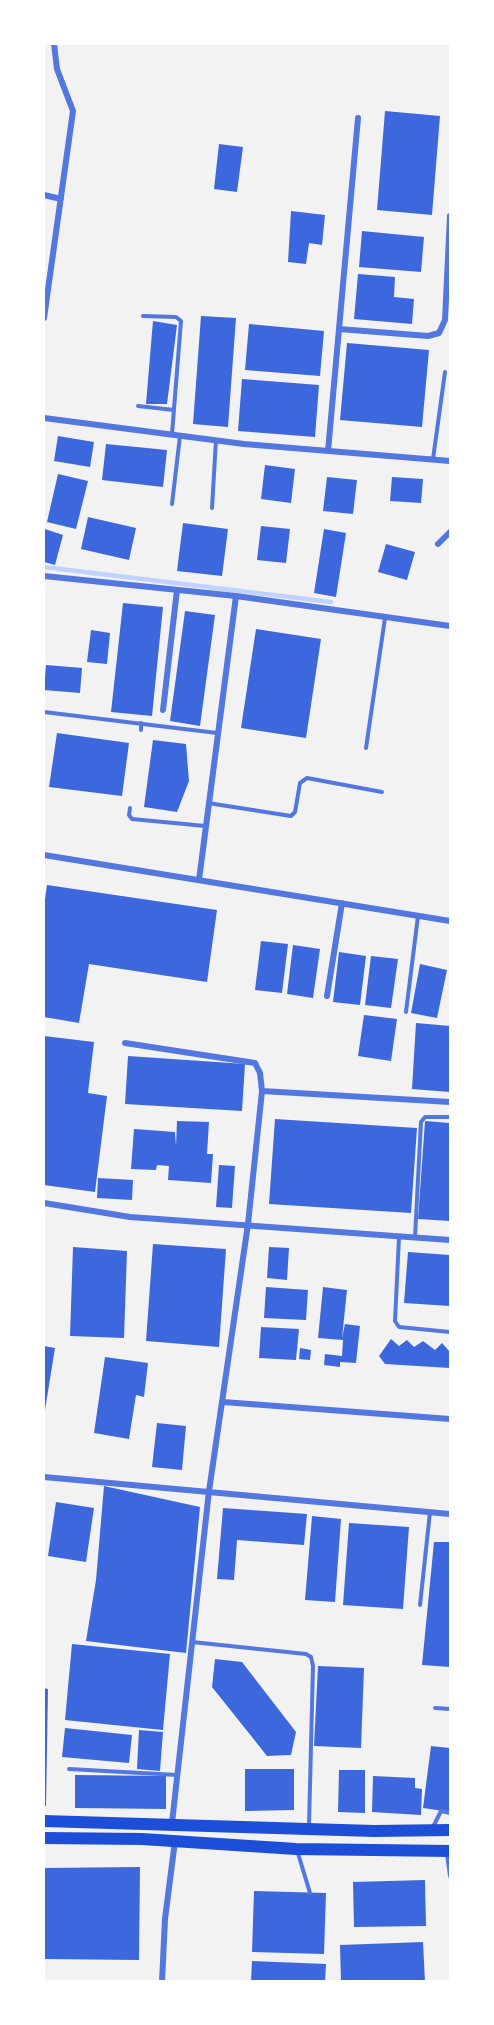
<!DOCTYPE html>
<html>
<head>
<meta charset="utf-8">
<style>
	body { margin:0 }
	#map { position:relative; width:494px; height:2025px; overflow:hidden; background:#f2f2f2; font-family:"Noto Sans",sans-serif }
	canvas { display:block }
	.frame { position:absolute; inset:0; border:45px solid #fff; pointer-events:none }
</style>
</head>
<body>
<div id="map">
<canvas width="494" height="2025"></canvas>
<div class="frame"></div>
</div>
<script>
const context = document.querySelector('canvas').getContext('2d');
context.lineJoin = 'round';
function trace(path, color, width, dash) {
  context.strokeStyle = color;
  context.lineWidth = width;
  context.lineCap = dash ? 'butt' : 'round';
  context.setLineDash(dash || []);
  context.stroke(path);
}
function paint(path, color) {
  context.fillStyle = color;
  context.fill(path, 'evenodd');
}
trace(new Path2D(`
	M44,567L331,602`), '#bfd3fe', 4.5);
paint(new Path2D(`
	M385,111L440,116L432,215L377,210Z
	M219,144L243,147L237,192L214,189Z
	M291,211L325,215L322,245L309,243L306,264L288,262Z
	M362,231L424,237L421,272L359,267Z
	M358,274L395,277L394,297L414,299L412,324L354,319Z
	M201,316L236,318L228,427L193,424Z
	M153,321L177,325L167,404H146Z
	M249,324L324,331L320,376L245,370Z
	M347,343L429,350L422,427L340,420Z
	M242,379L319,385L315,437L238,431Z
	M58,436L94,442L90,467L54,461Z
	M106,444L167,450L163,487L102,480Z
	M265,465L295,469L291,503L261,499Z
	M58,474L88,481L76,529L47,522Z
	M327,477L357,480L353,514L323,511Z
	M392,477L423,479L421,503L390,501Z
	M88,517L136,528L129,560L81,549Z
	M183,523L228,529L222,576L177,571Z
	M261,526L290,529L286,563L257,560Z
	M45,529L63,535L55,565L44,562Z
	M324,529L346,533L336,597L314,593Z
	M386,544L415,552L407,580L378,572Z
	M123,603L163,607L152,716L111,712Z
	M185,611L215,615L200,726L170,721Z
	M256,629L321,639L306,738L241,728Z
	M91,630L110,633L107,664L87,662Z
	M46,665L82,668L80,693L44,690Z
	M57,733L129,743L122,796L49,787Z
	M153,740L186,744L189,781L177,812L144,807Z
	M47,885L217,910L207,982L89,964L79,1023L44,1017V906Z
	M261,941L288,944L282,993L255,990Z
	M293,945L320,949L313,998L287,994Z
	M339,952L366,956L360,1005L333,1002Z
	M371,956L398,959L391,1008L365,1005Z
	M420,964L447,970L437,1018L411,1013Z
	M364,1015L397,1019L391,1061L358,1056Z
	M416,1023L450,1026V1092L412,1089Z
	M44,1036L94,1042L88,1093L107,1096L95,1192L44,1185Z
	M128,1056L245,1064L242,1111L125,1104Z
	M275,1119L417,1128L411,1213L269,1204Z
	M177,1121L209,1122L207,1154H213L211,1183L168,1180L169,1166L157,1165L156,1170L131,1169L134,1129L175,1132L176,1146Z
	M425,1121L450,1123V1221L418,1219Z
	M219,1165L235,1166L232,1208L216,1207Z
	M98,1178L133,1180L132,1200L97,1198Z
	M153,1244L226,1249L219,1347L146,1341Z
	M73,1247L127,1251L124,1338L70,1336Z
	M269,1247L289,1248L287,1280L267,1278Z
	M408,1252L450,1255V1306L404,1303Z
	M266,1287L308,1290L306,1320L264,1318Z
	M323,1287L347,1290L342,1338L345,1324L360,1326L356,1363L340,1362V1367L324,1365L325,1354L342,1356L343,1340L318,1338Z
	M261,1327L299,1329L296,1360L259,1358Z
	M391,1339L399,1346L407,1340L414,1347L423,1341L435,1350L442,1343L450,1352V1368L385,1364L379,1356Z
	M44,1346L55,1348L45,1410H44Z
	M300,1348L311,1350L310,1360L299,1359Z
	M105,1357L148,1363L144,1397L136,1395L129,1439L94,1433Z
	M157,1423L186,1426L182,1470L152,1467Z
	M104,1486L200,1507L186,1653L86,1641L96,1580Z
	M56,1502L94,1508L86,1562L48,1556Z
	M223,1508L307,1514L304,1545L237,1540L234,1580L217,1579Z
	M312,1516L341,1519L335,1602L305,1600Z
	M349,1523L409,1527L403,1609L343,1605Z
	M434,1542H450V1667L422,1665Z
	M72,1644L170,1654L163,1730L65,1720Z
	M215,1659L242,1662L296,1732L291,1755L267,1756L252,1737L212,1687Z
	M318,1666L364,1668L361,1748L314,1746Z
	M44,1688L48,1689L46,1806H44Z
	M65,1728L132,1735L129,1763L62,1757Z
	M139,1730L163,1732L160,1771L137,1769Z
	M431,1746L450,1748V1812L423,1808Z
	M245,1769H294V1810L245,1811Z
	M339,1770H365V1813L338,1812Z
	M75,1775L166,1776V1809L75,1808Z
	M373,1776L415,1778V1788L422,1789L421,1815L372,1812Z
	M140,1867L139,1960L44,1959V1868Z
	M425,1880L426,1926L354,1927L353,1882Z
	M254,1891L326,1893L324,1954L252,1952Z
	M423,1942L425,1982H341L340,1945Z
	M252,1961L326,1964L325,1982H251Z`), '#3d67dc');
trace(new Path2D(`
	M143,316L176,317L181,321L172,434
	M138,406L174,410
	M433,459L445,372
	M172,504L180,436
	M212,508L216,440
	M44,712L217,733
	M141,730V723
	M366,748L385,618
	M208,803L291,816L295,812L300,783L307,778L382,792
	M130,808L129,815L132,819L205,826
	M406,1012L418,916
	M399,1237L395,1321L399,1327L450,1332
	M415,1237L421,1122L425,1117H450
	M420,1605L430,1512
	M192,1642L306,1654L311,1657L313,1666L309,1825
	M435,1708L450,1709
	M69,1769L177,1775
	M432,1829L441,1811L450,1813
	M297,1850L310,1893
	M447,1854L450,1876`), '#5277de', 4);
trace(new Path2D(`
	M44,195L61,199
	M44,318L73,111L57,69L54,44
	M339,329L428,336L439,333L445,320L450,216
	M44,418L244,444L450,461
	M328,451L358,118
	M438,544L450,532
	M44,576L236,596L450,626
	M163,710L177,590
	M44,855L450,921
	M199,880L236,596
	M327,996L342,903
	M125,1043L255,1063L260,1073L262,1091L248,1224L209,1491L172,1823
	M262,1091L450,1102
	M44,1203L130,1217L450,1240
	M223,1402L450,1419
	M44,1477L450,1514
	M162,1982L165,1919L175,1841`), '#5277de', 6);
trace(new Path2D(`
	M44,1821L374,1831L450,1830
	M44,1838L142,1839L296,1849L450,1851`), '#1d4ed8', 12);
</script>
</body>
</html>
